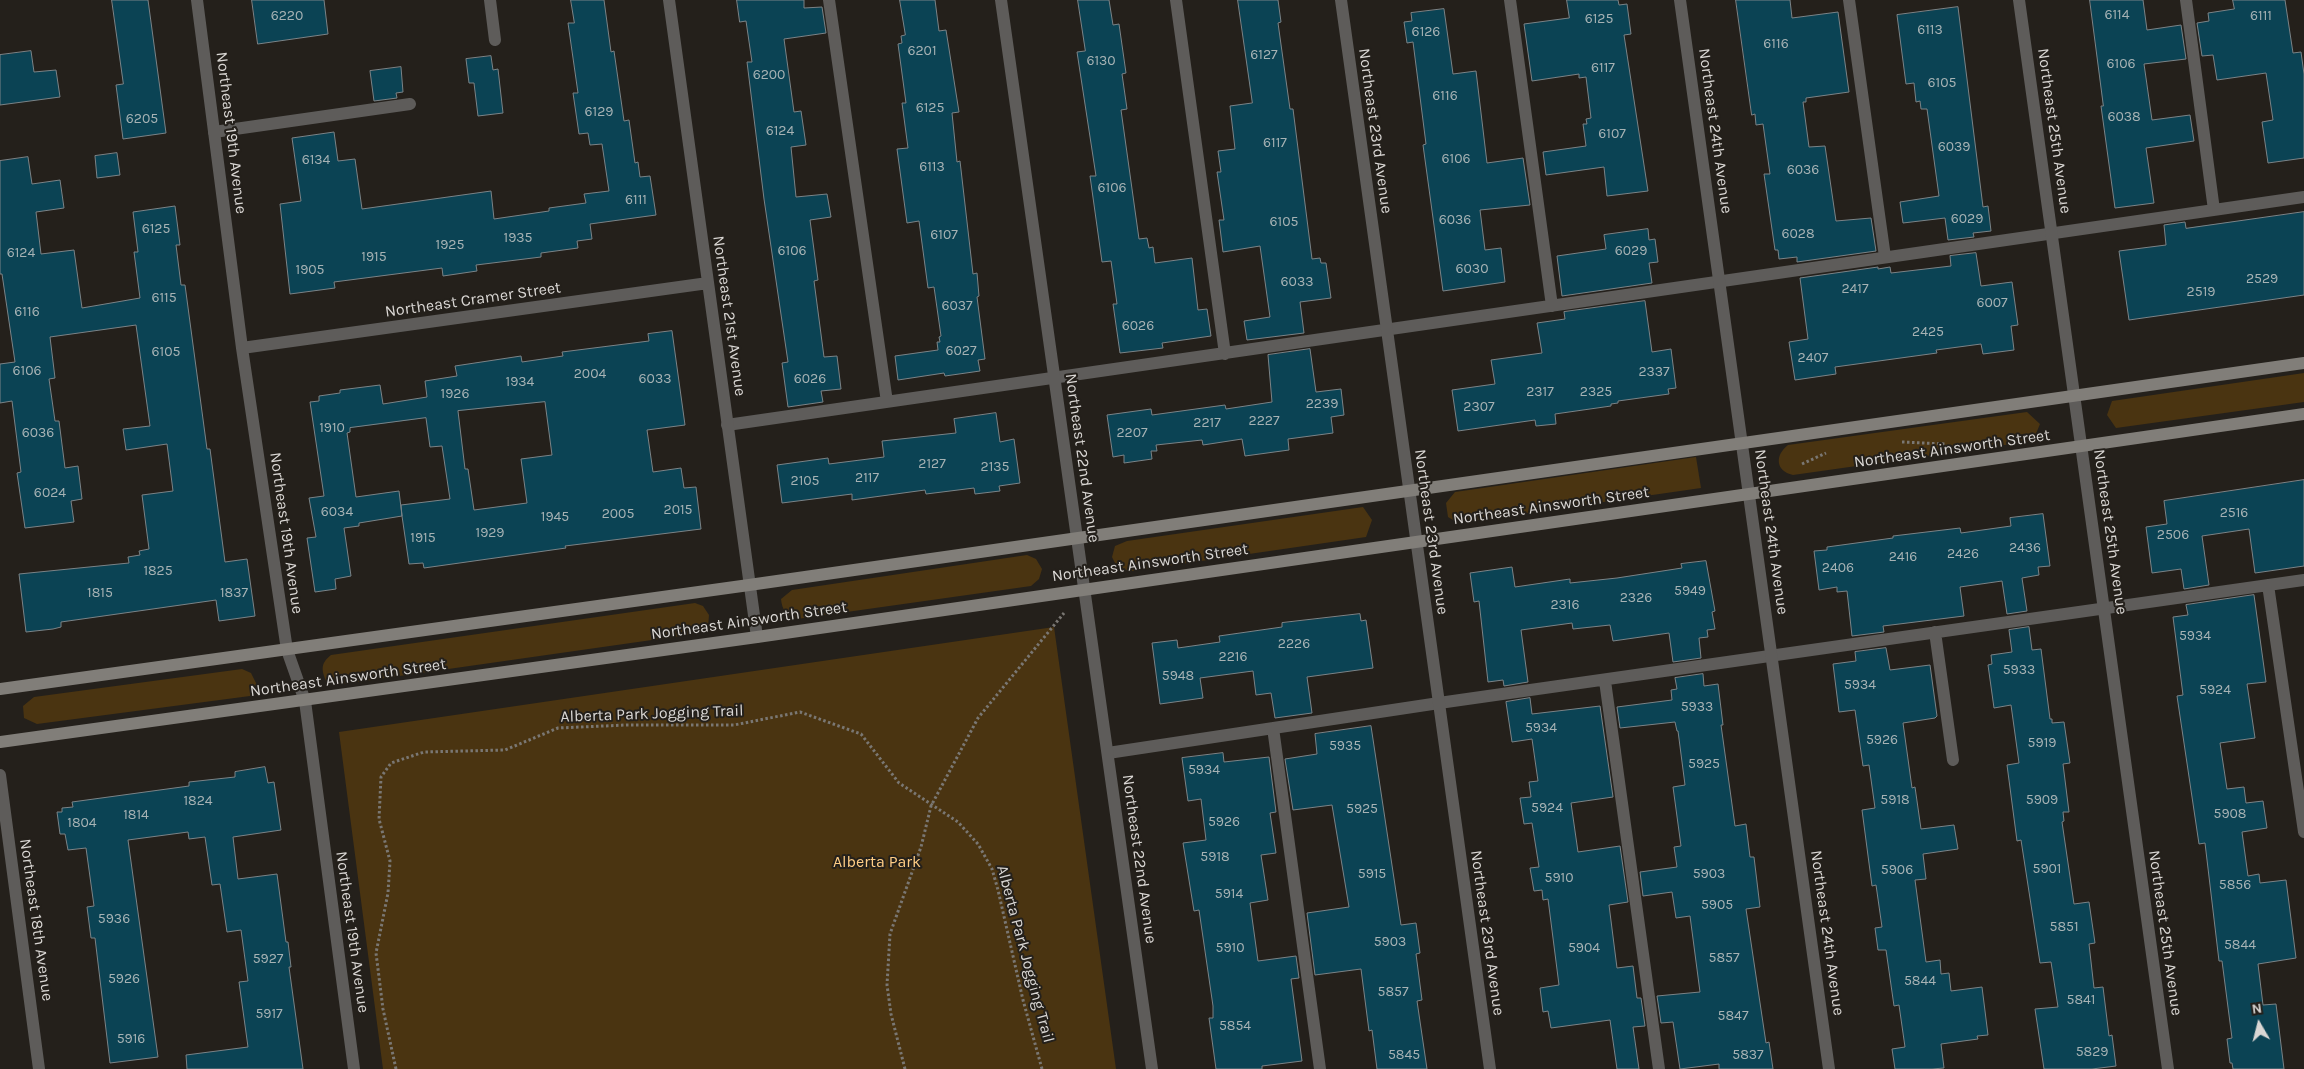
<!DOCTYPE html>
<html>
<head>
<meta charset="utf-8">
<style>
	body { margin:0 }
	#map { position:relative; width:2304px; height:1069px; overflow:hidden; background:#24201b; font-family:Karla,sans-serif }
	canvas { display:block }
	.north { position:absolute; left:2234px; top:999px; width:50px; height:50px; -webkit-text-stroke:4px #24201b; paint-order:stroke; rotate:352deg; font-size:14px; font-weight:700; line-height:20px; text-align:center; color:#dad7d4 }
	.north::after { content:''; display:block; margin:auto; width:18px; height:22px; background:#dad7d4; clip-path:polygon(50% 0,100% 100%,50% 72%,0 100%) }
</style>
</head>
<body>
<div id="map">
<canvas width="2304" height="1069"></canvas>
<div class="north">N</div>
</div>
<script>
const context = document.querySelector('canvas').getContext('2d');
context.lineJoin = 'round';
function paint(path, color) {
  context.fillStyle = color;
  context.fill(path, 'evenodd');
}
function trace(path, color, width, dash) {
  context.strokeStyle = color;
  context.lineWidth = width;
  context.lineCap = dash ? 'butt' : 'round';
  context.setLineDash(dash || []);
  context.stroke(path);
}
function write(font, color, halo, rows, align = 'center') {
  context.font = font + ' Karla,sans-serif';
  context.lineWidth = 4;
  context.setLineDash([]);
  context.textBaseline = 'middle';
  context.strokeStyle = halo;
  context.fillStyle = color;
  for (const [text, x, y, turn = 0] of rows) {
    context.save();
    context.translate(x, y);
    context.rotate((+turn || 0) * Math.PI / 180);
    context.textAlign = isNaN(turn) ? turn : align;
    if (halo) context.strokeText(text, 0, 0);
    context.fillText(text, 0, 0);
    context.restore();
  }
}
paint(new Path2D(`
	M2304,373V402L2116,428L2107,415L2112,401Z
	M2027,412L2040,424L2033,441L1793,475C1775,471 1775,455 1788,445Z
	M1696,457L1701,488L1458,523L1448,517L1446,503L1455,492Z
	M1363,507L1372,520L1366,537L1132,571L1118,569L1112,557L1115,546L1127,541Z
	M1027,555L1036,559L1042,569L1039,579L1031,586L797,619C786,615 782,610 781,599L792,590Z
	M695,603L703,606L709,615L708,627L701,633L336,685L326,681C321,669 321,663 331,655Z
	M1054,627L1116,1069H383L339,732Z
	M242,669L251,673L257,685L250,696L37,724L24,718L23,706L34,697Z`), '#4a3411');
const building = new Path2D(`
	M112,0H148L166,133L123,139L116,85L123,84Z
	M252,0H324L328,34L258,44Z
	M571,0H604L611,52L614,51L624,121L629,120L635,163L638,162L640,177L650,176L656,215L590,224L592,239L577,241L578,248L541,253V257L476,265L477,271L443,276L442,268L334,282L335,288L290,294L280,204L301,201L292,138L334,132L338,161L355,159L362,209L491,191L494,219L549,211V208L586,203L584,194L609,191L602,144L590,145L588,133L579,134L573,93H578L568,23H574Z
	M737,0H804V8L822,7L826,33L784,39L794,112L801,111L806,145L791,147L796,197L827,194L831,217L810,220L818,280L814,281L824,357L837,356L841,389L821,391L823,402L788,407L782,363L788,362L764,199L747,62H752L746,21L740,22Z
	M900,0H935L939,31L946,30L959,112L952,113L957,162L960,161L973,274L977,273L979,296L977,297L985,359L978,360L980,371L945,376L944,373L898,380L895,356L938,350L937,342H940L939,337L941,336L934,287L928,288L919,221L907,223L897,149L908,148L902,103H906L898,44L902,43L901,36L905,35Z
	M1078,0H1109L1113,25L1119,24L1126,73L1122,74L1127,109L1121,110L1139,239L1147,238L1149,248L1153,247L1155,263L1192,258L1198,310L1207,309L1211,336L1162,343L1163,348L1120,353L1113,304H1117L1111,261L1102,262L1090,176H1096L1077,52L1085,51Z
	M1238,0H1278L1281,22L1278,23L1290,109H1293L1312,259L1320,258L1321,263H1326L1331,298L1300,302L1304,333L1247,340L1244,321L1270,317L1260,246L1223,252L1219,220H1224L1217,172H1221L1218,151L1235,149L1230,106L1252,103Z
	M1567,0H1618L1619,5L1627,4L1631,34L1624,35L1648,191L1607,196L1604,167L1546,175L1543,152L1586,146L1583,124H1587L1586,119L1591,118L1586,77L1579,78V74L1532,81L1524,24L1569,18Z
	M1736,0H1790L1792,18L1838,12L1849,92L1806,98V102H1803L1809,147L1825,146L1836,221L1871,218L1876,251L1797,262V257L1779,259L1778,250H1775L1764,174H1770L1763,124L1756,125L1755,114L1752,115Z
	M2090,0H2143L2147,30L2181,25L2186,59L2144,64L2152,120L2190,115L2194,141L2146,148L2154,203L2115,208L2101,106H2103Z
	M2233,0H2285L2293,53L2301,52L2304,74V158L2268,163L2262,122L2273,120L2266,73L2217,80L2213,55L2202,56L2197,23L2209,21L2208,13L2234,9Z
	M1958,7L1983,207L1988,206L1991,231L1973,233L1974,237L1948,240L1945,218L1903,223L1900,202L1939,196L1927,109H1921L1920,101L1916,102L1914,83L1906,84L1897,15Z
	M1444,9L1453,74L1476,71L1487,163L1523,158L1530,205L1480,210L1485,250L1501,248L1505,282L1443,291L1423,145L1426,144L1413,42L1407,43L1404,22L1412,21L1411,13Z
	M31,51L34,72L56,70L60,97L0,105V55Z
	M491,56L493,70L498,69L503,113L478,116L474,83H469L466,59Z
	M401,67L403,92L396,93L397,98L374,101L370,71Z
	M117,153L120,175L97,178L95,156Z
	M28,157L32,184L60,180L64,208L36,212L41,254L74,250L82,308L140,298L134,252H138L133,212L175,206L180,245H176L181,285H185L207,449H210L225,562L247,559L255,616L219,621L216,600L61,622V627L53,629L26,632L19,574L129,563L128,557L140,555L139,551L149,549L142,495L173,491L167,444L126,450L123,429L150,426L136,325L50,337L55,378L49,379L55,421H59L65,468L78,466L82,499L71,501L74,522L25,528L17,473L21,472L12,401L0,403V364L15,362L2,274H0V161Z
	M2304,212V295L2129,320L2119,251L2166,245L2164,225L2185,222L2186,228Z
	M1648,229L1649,240L1655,239L1658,262L1649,263L1652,283L1562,296L1557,256L1606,249L1604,235Z
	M1976,253L1981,286L2012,282L2018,325L2011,326L2014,350L1983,354L1981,344L1936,350L1937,353L1835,367L1836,374L1795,380L1789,342L1808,339L1800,278L1878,267V269L1890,267L1891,273L1951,266L1950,256Z
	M1645,301L1652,352L1671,349L1676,388L1668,389L1669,394L1618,401V403L1611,404V406L1555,414L1556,424L1536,426L1535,420L1458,431L1452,390L1495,384L1491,360L1542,353L1537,323L1565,319L1564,312Z
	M672,331L685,425L647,430L653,472L681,468L684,488L696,487L701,529L565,546L566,548L424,568L423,563L409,564L402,516L359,523V526L344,528L351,576L335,579L336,589L315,592L307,538L316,537L309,498L324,496L310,402L319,401V396L340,393V390L380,385L383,404L427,397L425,381L457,376L455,366L521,356L522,362L563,356L562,352L649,341L648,334ZM545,402L552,455L521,459L527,503L474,510L468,469H465L458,411ZM426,418L430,447L442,446L450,499L401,505L402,516L399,491L356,497L347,433L350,432V428Z
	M1310,349L1316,392L1341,389L1344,415L1331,417L1333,433L1288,439L1289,450L1245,456L1242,439L1203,445L1202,440L1156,445L1157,451H1151L1152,459L1124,463V455L1113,457L1107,415L1151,409L1152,415L1225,405L1226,409L1272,402L1268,355Z
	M996,413L1000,442L1014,439L1020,483L999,486L1000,491L975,494L974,488L926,494L925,490L852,500V494L782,503L777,465L828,458L829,464L884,457L882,441L956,433L954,419Z
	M2304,480V566L2255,573L2249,529L2202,536L2209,585L2184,589L2181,569L2152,573L2146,527L2167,524L2164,501Z
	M2043,514L2050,566L2038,567L2039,575L2022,578L2027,611L2007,614L2002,581L1960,587L1964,616L1883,626L1884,632L1852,636L1847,591L1837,592V587L1819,590L1814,551L1827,550V547L1893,538V536L1960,528L1961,533L2011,526L2010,518Z
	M1706,561L1715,611L1712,612L1715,629L1707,630L1708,637L1699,638L1701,658L1673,662L1669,633L1613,641L1610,625L1573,629L1572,623L1521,630L1528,682L1504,686L1503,680L1488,682L1479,601L1474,602L1470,573L1512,567L1515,587L1570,579V583L1617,578L1682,568L1681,564Z
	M2254,595L2266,682L2247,684L2255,738L2220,743L2227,789L2244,787L2246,803L2263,801L2267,828L2242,832L2248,876L2259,874L2260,883L2286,880L2296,958L2258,964L2263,1005L2276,1004L2284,1069H2233L2232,1063H2230L2227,1039L2232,1038L2222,961H2219L2205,843L2199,844L2177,696L2183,695L2173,617L2188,615L2186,605Z
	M1360,614L1361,621L1366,620L1373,668L1307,677L1312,713L1275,718L1271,693L1256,695L1253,671L1200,678L1203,698L1160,704L1152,643L1177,640L1178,648L1220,642L1219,636L1282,627V623Z
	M2029,627L2032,650L2041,649L2050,719H2052V723L2064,722L2070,763L2063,764L2069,812H2063L2064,821L2062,822L2074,904L2089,902L2095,943L2089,944L2094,988L2103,987L2109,1036L2112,1035L2116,1066L2092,1069H2044L2035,1009L2058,1007L2051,962L2040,963L2021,840L2017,841L2007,765L2019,763L2011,705L1994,708L1988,665L1992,664L1991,655L2012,652L2009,630Z
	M1886,648L1890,670L1930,665L1937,716L1935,718L1903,723L1912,788L1915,787L1921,829L1954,825L1958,849L1923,854L1926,879L1915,880L1926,962L1940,960L1941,974L1949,973L1951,991L1982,987L1988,1035L1977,1036L1978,1039L1941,1044L1944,1068L1932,1069H1895L1892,1049L1905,1047L1899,1005L1894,1006L1886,950H1878L1875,928L1882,927L1876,885L1872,886L1862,810L1875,808L1869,765L1863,766L1855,710L1839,712L1833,664L1856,661L1855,652Z
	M1703,674L1704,686L1718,684L1723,725H1721L1735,826L1746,824L1750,857H1754L1760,907L1746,909L1766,1043L1769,1042L1773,1069H1719V1064L1680,1069L1673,1022L1661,1023L1657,996L1700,992L1690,916L1676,918L1672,892L1643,896L1640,872L1677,867L1674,847L1681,846L1673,787L1685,785L1678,731H1677L1675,722L1620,728L1617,707L1672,700L1671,690L1677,689L1675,678Z
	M1530,698L1532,714L1600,706L1613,797L1571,803L1578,852L1620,846L1628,902L1609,905L1617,968L1633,966L1637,998H1641L1645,1026L1633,1027L1639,1069H1617L1610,1020L1551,1028L1548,1011L1543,1012L1540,988L1559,985L1548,899L1543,900L1542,890L1534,891L1530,868L1539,867L1532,823L1524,824L1520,798L1531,797L1529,782L1538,781L1532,739L1512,742L1506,702Z
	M1371,726L1401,925L1416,923L1420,953L1416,954L1422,1000L1417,1001L1427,1069H1377L1372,1030L1369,1031L1361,969L1315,975L1307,913L1349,907L1332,805L1293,810L1285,759L1317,754L1315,734Z
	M1223,753L1224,762L1269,757L1276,812L1270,813L1276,853L1261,855L1268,900L1250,903L1258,961L1296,956L1299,978L1291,979L1302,1061L1262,1066V1069H1216L1209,1018H1213V1006L1199,910L1194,911L1183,843L1206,840L1201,799L1188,801L1182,758Z
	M265,767L268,783L274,782L281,830L233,837L238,879L277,874L286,942H288L291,967H289L303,1069H187L186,1055L248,1047L239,982L248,981L241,930L227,932L220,884L212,885L205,837L189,839L188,832L128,840L158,1057L110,1063L95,938H91L87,907L94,906L86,848L68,850L65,834H60L57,812H62V808L73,807L72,802L189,786V782L235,777V772Z`);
paint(building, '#0b4354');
trace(building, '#7b8387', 1);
trace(new Path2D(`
	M1902,442L1945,444
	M1802,464L1826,453
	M396,1069L383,1009L376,953L388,893L390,861L379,819L381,777L391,763L424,752L505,750L558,728L626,725H734L800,712L861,734L899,783L958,822L978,844L992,869L998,890L1023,1000L1042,1069
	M905,1069L891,1014L887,985L890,934L921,847L931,806L978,718L1064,613`), '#7a7773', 3, [2.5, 2.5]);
trace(new Path2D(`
	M490,0L495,40
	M829,0L887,402
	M1176,0L1225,354
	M1510,0L1552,306
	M1849,0L1885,257
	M2186,0L2214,210
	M214,132L410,104
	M727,425L2304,197
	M2268,585L2304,832
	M1935,632L1953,760
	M1605,681L1659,1069
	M1273,728L1320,1069
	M1108,753L1439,703L2304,580`), '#5e5c5a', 12);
trace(new Path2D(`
	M197,0L242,348L287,650L305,701L354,1069
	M669,0L757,637
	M1001,0L1152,1069
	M1341,0L1490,1069
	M1680,0L1829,1069
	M2019,0L2168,1069
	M242,348L708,283
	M0,775L39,1069`), '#5e5c5a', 12);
trace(new Path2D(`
	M0,689L749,585L2304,363
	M0,742L757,637L2304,414`), '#817e79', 12);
write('14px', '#a6b2b4', null, [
	["6114",2117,15],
	["6220",287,16],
	["6111",2261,16],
	["6125",1599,19],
	["6113",1930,30],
	["6126",1426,32],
	["6116",1776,44],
	["6201",922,51],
	["6127",1264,55],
	["6130",1101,61],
	["6106",2121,64],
	["6117",1603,68],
	["6200",769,75],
	["6105",1942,83],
	["6116",1445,96],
	["6125",930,108],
	["6129",599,112],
	["6038",2124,117],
	["6205",142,119],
	["6124",780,131],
	["6107",1612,134],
	["6117",1275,143],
	["6039",1954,147],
	["6106",1456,159],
	["6134",316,160],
	["6113",932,167],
	["6036",1803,170],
	["6106",1112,188],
	["6111",636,200],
	["6029",1967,219],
	["6036",1455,220],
	["6105",1284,222],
	["6125",156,229],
	["6028",1798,234],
	["6107",944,235],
	["1935",518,238],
	["1925",450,245],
	["6106",792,251],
	["6029",1631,251],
	["6124",21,253],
	["1915",374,257],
	["6030",1472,269],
	["1905",310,270],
	["2529",2262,279],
	["6033",1297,282],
	["2417",1855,289],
	["2519",2201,292],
	["6115",164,298],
	["6007",1992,303],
	["6037",957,306],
	["6116",27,312],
	["6026",1138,326],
	["2425",1928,332],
	["6027",961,351],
	["6105",166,352],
	["2407",1813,358],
	["6106",27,371],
	["2337",1654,372],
	["2004",590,374],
	["6033",655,379],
	["6026",810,379],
	["1934",520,382],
	["2317",1540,392],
	["2325",1596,392],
	["1926",455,394],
	["2239",1322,404],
	["2307",1479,407],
	["2227",1264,421],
	["2217",1207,423],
	["1910",332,428],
	["6036",38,433],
	["2207",1132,433],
	["2127",932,464],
	["2135",995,467],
	["2117",867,478],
	["2105",805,481],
	["6024",50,493],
	["2015",678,510],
	["6034",337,512],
	["2516",2234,513],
	["2005",618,514],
	["1945",555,517],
	["1929",490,533],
	["2506",2173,535],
	["1915",423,538],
	["2436",2025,548],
	["2426",1963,554],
	["2416",1903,557],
	["2406",1838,568],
	["1825",158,571],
	["5949",1690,591],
	["1815",100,593],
	["1837",234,593],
	["2326",1636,598],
	["2316",1565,605],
	["5934",2195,636],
	["2226",1294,644],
	["2216",1233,657],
	["5933",2019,670],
	["5948",1178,676],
	["5934",1860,685],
	["5924",2215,690],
	["5933",1697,707],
	["5934",1541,728],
	["5926",1882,740],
	["5919",2042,743],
	["5935",1345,746],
	["5925",1704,764],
	["5934",1204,770],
	["5918",1895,800],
	["5909",2042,800],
	["1824",198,801],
	["5924",1547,808],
	["5925",1362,809],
	["5908",2230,814],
	["1814",136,815],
	["5926",1224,822],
	["1804",82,823],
	["5918",1215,857],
	["5901",2047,869],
	["5906",1897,870],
	["5915",1372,874],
	["5903",1709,874],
	["5910",1559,878],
	["5856",2235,885],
	["5914",1229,894],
	["5905",1717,905],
	["5936",114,919],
	["5851",2064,927],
	["5903",1390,942],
	["5844",2240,945],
	["5910",1230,948],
	["5904",1584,948],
	["5857",1724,958],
	["5927",268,959],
	["5926",124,979],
	["5844",1920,981],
	["5857",1393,992],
	["5841",2081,1000],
	["5917",269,1014],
	["5847",1733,1016],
	["5854",1235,1026],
	["5916",131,1039],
	["5829",2092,1052],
	["5845",1404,1055],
	["5837",1748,1055]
]);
write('16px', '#dad7d4', '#24201b', [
	["Northeast 23rd Avenue",1375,131,82],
	["Northeast 24th Avenue",1715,131,82],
	["Northeast 25th Avenue",2054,131,82],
	["Northeast 19th Avenue",231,133,83],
	["Northeast Cramer Street",473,300,-8],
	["Northeast 21st Avenue",729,316,82],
	["Northeast Ainsworth Street",1952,449,-8],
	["Northeast 22nd Avenue",1082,458,82],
	["Northeast Ainsworth Street",1551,506,-8],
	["Northeast 23rd Avenue",1431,532,82],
	["Northeast 24th Avenue",1771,532,82],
	["Northeast 25th Avenue",2110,532,82],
	["Northeast 19th Avenue",286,533,82],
	["Northeast Ainsworth Street",1150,563,-8],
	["Northeast Ainsworth Street",749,621,-8],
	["Northeast Ainsworth Street",348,678,-8],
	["Alberta Park Jogging Trail",652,714,-2],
	["Northeast 22nd Avenue",1139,859,82],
	["Northeast 18th Avenue",36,920,82],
	["Northeast 19th Avenue",352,932,82],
	["Northeast 23rd Avenue",1487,933,82],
	["Northeast 24th Avenue",1827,933,82],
	["Northeast 25th Avenue",2165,933,82],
	["Alberta Park Jogging Trail",1025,954,75]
]);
write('16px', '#ffcd85', '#24201b', [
	["Alberta Park",877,862]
]);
</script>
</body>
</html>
